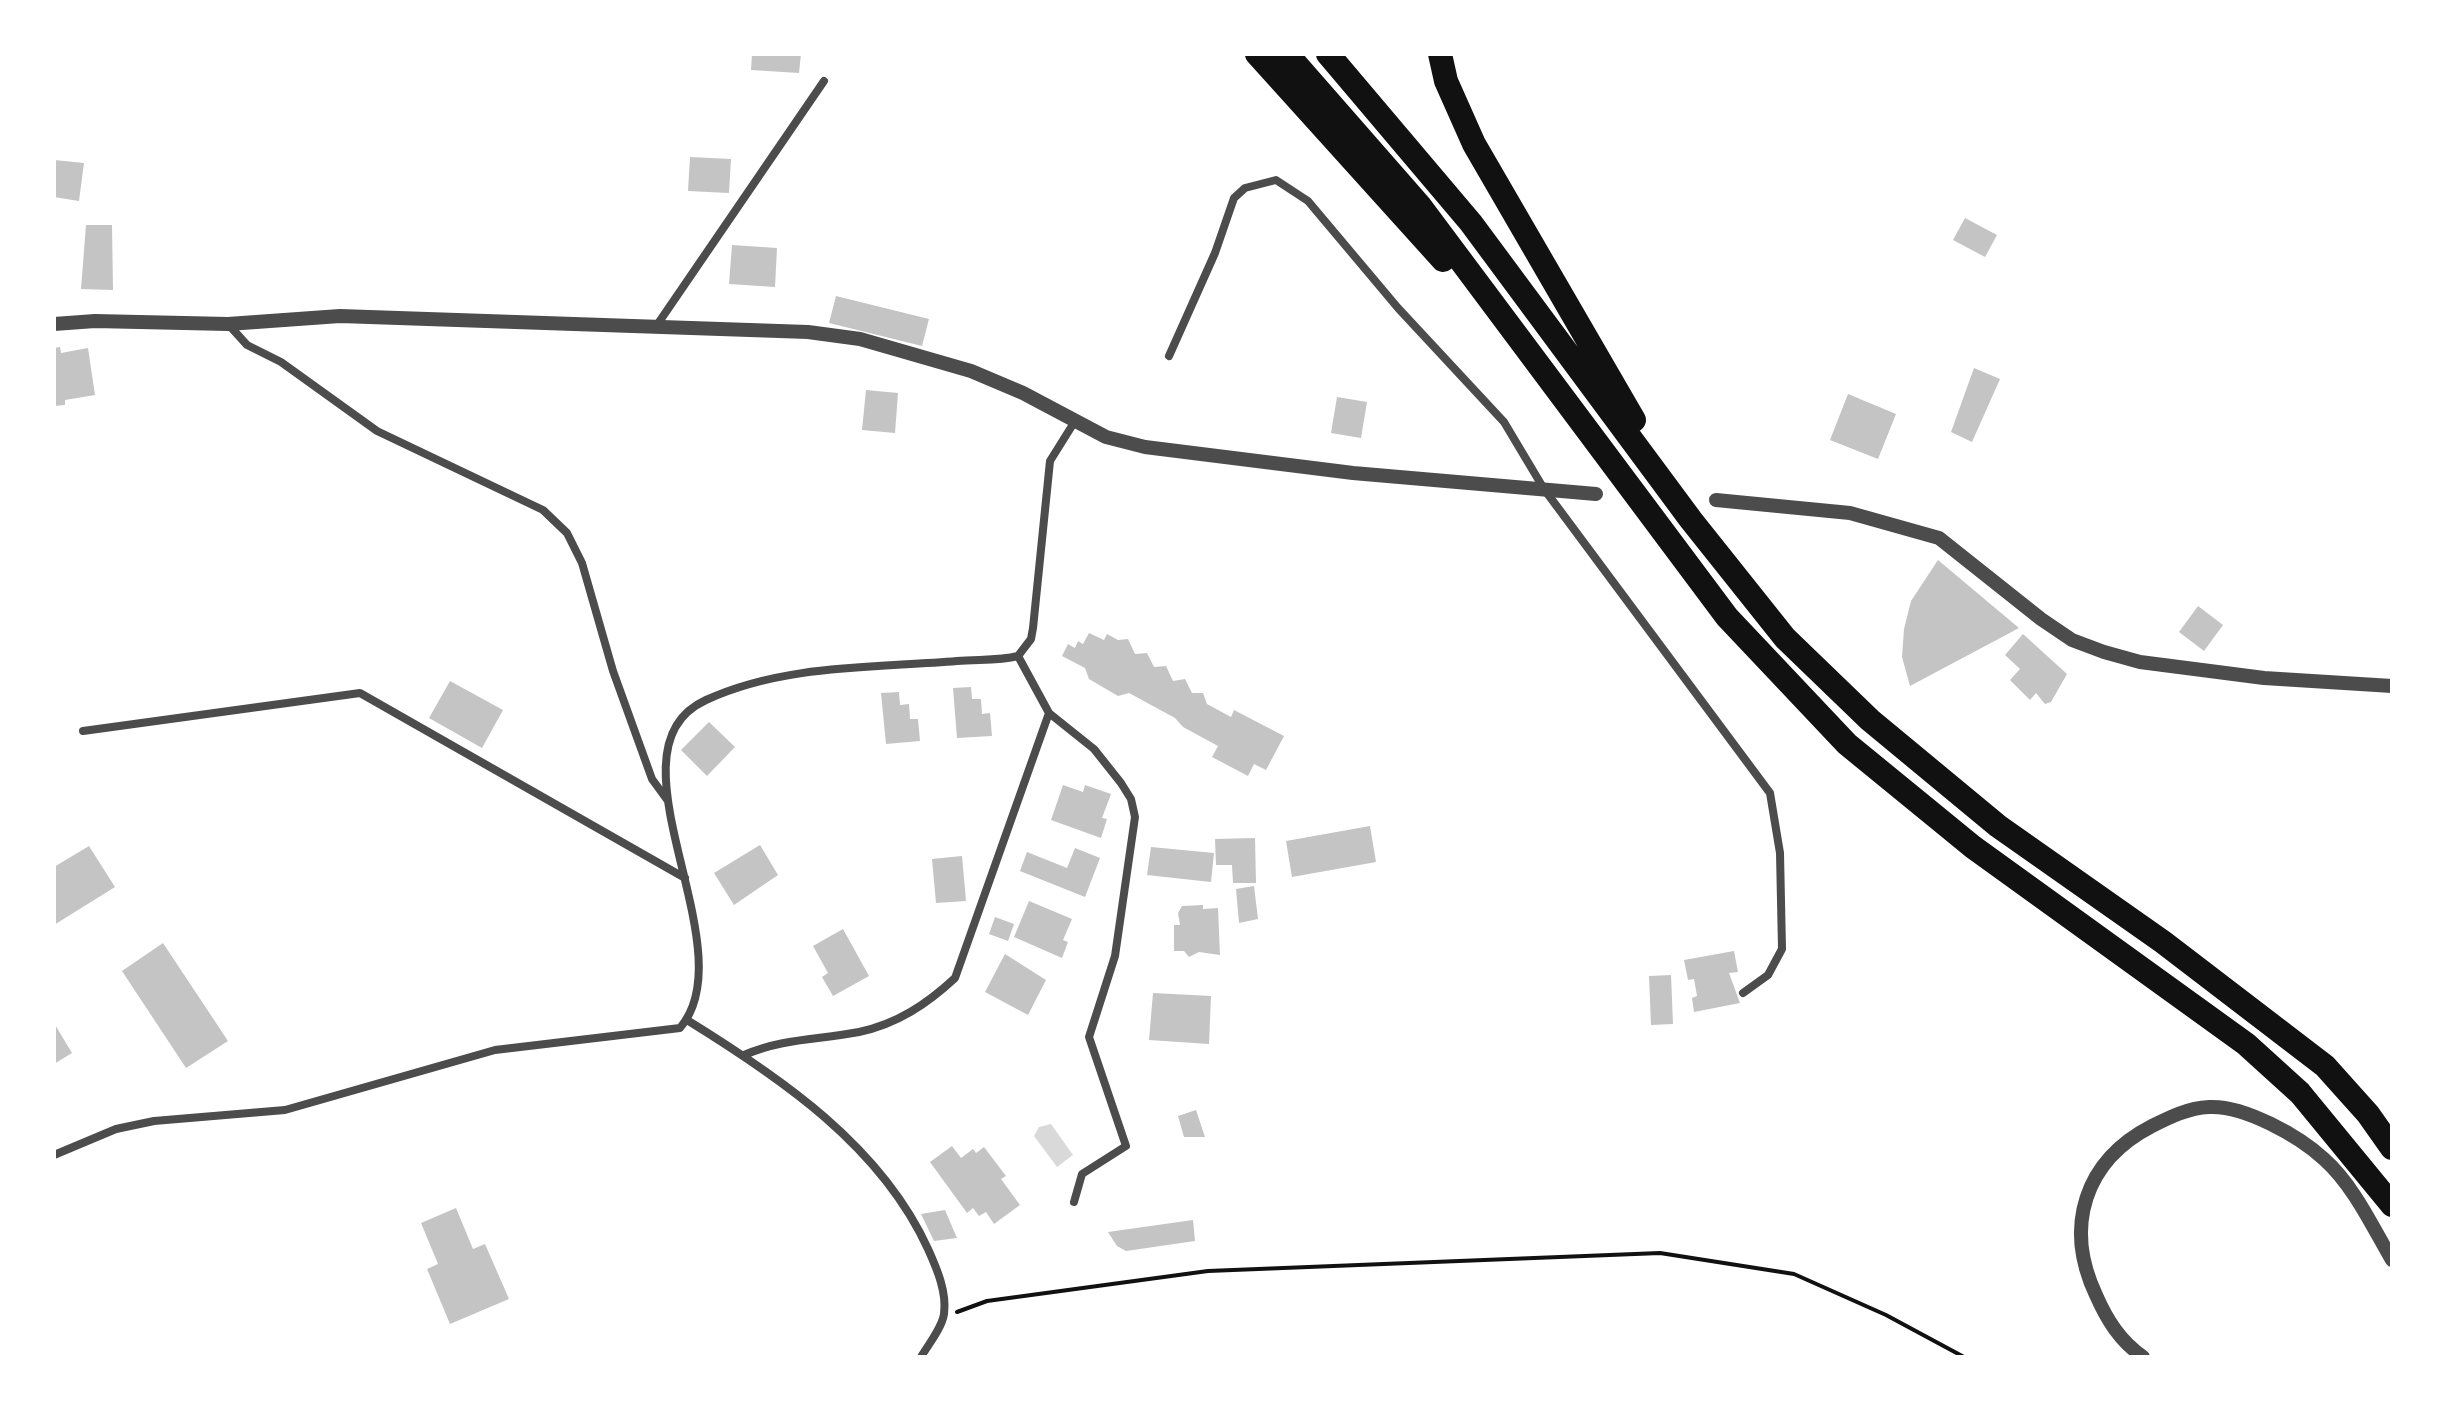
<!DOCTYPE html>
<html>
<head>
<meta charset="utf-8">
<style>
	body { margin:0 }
	#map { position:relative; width:2446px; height:1411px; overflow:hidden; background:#fff; font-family:"Fira Sans",sans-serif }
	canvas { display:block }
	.frame { position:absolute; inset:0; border:56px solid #fff; pointer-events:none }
</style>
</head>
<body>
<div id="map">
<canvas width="2446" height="1411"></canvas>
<div class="frame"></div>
</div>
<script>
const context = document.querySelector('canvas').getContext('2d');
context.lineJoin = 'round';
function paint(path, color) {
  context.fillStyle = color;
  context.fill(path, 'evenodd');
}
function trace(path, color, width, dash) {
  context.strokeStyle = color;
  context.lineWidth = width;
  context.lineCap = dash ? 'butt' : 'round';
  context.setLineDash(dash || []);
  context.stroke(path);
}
paint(new Path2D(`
	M1051,1124L1073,1155L1057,1167L1034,1136L1039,1127Z`), '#d9d9d9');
paint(new Path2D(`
	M752,54H801L799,73L751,70Z
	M690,157L731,159L729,193L688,191Z
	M54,160L84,163L79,201L54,197Z
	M1965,218L1997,235L1985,257L1953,240Z
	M86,225H112L113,290L81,289Z
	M732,245L777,248L775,287L729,284Z
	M836,296L929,319L922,346L829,323Z
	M60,347L61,353L88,348L95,395L65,400V405L54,406V348Z
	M1974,368L2000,379L1972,442L1951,432Z
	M866,390L898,393L895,433L862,430Z
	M1848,394L1896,414L1878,459L1830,440Z
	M1337,397L1367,402L1361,438L1331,433Z
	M1938,560L2019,628L1910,686L1902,657L1904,629L1911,601Z
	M2198,606L2223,625L2204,651L2179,632Z
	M1089,633L1104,640L1107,634L1118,640L1128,639L1135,654L1147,653L1154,667L1166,666L1173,681L1185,679L1192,693H1203L1207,704L1231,717L1234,710L1284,736L1266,770L1254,764L1248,776L1212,757L1218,746L1183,727L1175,718L1129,693L1118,696L1089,679L1085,668L1062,656L1068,644L1075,648L1078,641L1083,644Z
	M2023,634L2067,674L2051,702L2045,704L2036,693L2030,700L2010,680L2020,669L2005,655Z
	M450,681L503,710L482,748L429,718Z
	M971,687L972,699H981L982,714L990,713L992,736L957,738L953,688Z
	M899,692L900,705L909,704L910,719H918L920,741L886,744L881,693Z
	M709,722L735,747L707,776L681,750Z
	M1063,785L1083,792L1085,785L1111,794L1102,818L1107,819L1101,838L1051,820Z
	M1370,826L1376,862L1292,877L1286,841Z
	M1255,838L1256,883H1233L1232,865H1216L1215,839Z
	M760,845L778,875L734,905L714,873Z
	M89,846L115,887L54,925V867Z
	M1151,847L1214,853L1211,882L1147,875Z
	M1075,848L1100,858L1085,897L1020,871L1027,852L1067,868Z
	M962,856L966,901L936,903L932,859Z
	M1254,886L1258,919L1239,923L1236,889Z
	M1029,901L1072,919L1063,940L1068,942L1062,958L1014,937Z
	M1203,905V909L1218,908L1220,955L1199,952L1189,957L1184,951H1174V925H1180L1178,913L1182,906Z
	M995,917L1014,924L1008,941L989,934Z
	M843,929L869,976L833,996L822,977L828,973L813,946Z
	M163,943L228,1041L186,1068L122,971Z
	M1734,951L1738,972L1729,973L1740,1003L1694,1012L1692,998L1697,996L1694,979L1688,980L1684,960Z
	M1005,954L1046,980L1028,1015L985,992Z
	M1671,975L1673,1024L1651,1025L1649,976Z
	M1153,993L1211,996L1209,1044L1149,1040Z
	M54,1023L72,1053L54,1064Z
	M1196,1110L1205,1137H1184L1178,1116Z
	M952,1146L961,1158L973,1149L976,1153L984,1147L1006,1176L1001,1179L1020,1205L994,1224L986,1212L979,1216L973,1208L967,1213L930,1162Z
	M456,1208L473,1249L485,1244L509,1299L450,1324L427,1269L438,1264L421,1223Z
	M945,1210L957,1238L934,1241L921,1214Z
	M1193,1220L1195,1241L1126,1251L1117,1246L1108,1232Z`), '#c4c4c4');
trace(new Path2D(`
	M957,1312L987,1301L1208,1271L1660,1253L1794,1274L1886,1315L1964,1357`), '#111', 4);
trace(new Path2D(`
	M228,324L247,345L281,362L377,431L543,510L567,533L582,563L613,671L652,779L668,801
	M657,325L824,81
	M1169,356L1215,253L1234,198L1245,188L1276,180L1308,201L1398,308L1504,422L1544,489L1770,793L1780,853L1782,949L1768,975L1743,993
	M1018,656L1049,713L1094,749L1121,783L1131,799L1135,817L1115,956L1089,1037L1126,1146L1082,1174L1074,1202
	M83,731L360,693L685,878
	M687,1020C781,1078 881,1146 928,1249C937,1269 947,1292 944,1314C942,1328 928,1345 921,1357
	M744,1055C784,1038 817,1040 859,1032C897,1024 927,1004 955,978L1049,713
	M54,1155L116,1129L154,1121L285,1110L495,1050L680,1028C749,948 598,749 706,700C784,664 874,668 957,661C978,659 998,661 1018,656L1031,639L1033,628L1050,461L1075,421`), '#4c4c4c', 8);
trace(new Path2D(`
	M54,324L95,321L228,324L340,316L808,332L860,339L971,371L1023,393L1106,437L1145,447L1353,473L1596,494
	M1716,500L1850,513L1939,538L2041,619L2072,640L2104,652L2140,662L2264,678L2392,686
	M2143,1357C2120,1341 2107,1320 2096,1295C2064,1227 2084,1161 2152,1126C2170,1117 2188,1108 2209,1107C2244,1105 2299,1136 2324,1159C2354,1186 2372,1226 2392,1260`), '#4c4c4c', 14);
trace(new Path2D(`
	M1257,54L1443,260
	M1287,54L1420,206L1727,617L1847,744L1973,847L2246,1044L2300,1093L2392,1205
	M1328,54L1471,223L1691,520L1785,638L1870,720L1998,826L2163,942L2325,1066L2368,1114L2392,1148
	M1440,54L1446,81L1474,144L1634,420`), '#111', 24);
</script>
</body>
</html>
